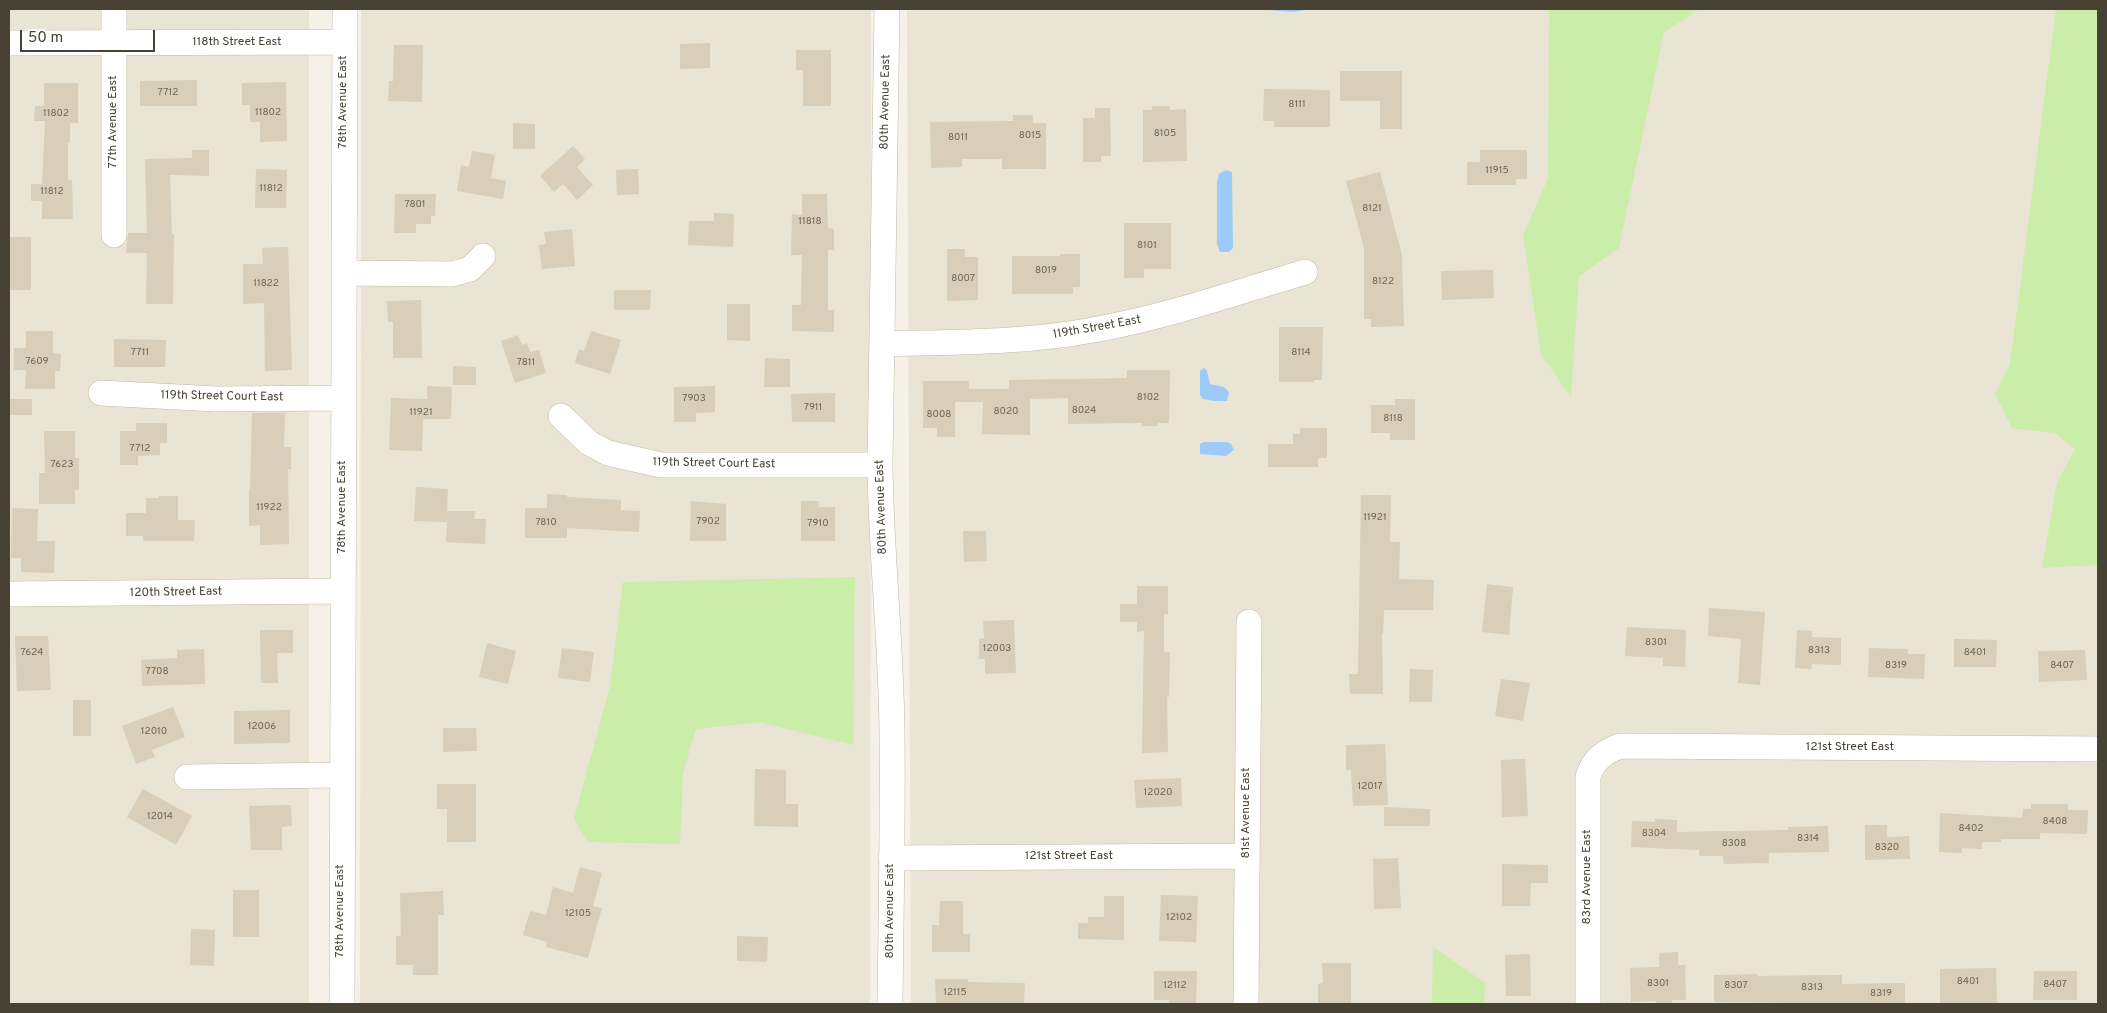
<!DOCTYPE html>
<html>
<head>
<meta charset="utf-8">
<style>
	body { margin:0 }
	#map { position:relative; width:2107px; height:1013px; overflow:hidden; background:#f5f1e6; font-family:Overpass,sans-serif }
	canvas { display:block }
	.frame { position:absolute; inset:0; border:10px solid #484234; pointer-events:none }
	.scale { position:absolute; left:20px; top:30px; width:135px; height:22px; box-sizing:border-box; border:2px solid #484234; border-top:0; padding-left:6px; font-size:15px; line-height:18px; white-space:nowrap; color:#484234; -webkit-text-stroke:4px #fff; paint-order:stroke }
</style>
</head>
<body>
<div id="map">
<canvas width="2107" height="1013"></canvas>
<div class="frame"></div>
<div class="scale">50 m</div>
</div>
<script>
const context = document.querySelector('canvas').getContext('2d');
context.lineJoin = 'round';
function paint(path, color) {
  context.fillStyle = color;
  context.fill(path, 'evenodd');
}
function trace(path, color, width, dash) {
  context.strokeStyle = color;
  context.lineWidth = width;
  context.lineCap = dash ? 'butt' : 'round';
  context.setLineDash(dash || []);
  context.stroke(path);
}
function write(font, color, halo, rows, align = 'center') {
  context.font = font + ' Overpass,sans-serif';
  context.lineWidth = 4;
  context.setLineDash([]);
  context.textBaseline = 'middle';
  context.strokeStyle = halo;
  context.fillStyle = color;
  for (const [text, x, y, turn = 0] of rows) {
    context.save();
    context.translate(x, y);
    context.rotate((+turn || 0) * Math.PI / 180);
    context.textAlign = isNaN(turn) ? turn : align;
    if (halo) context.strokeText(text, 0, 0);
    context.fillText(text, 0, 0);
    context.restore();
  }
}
paint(new Path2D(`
	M9,9H309V1004H9Z
	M361,9H871L870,1004H360Z
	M907,9H2098V1004H911Z`), '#e9e4d3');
paint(new Path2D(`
	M1549,9H1700L1664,32L1619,248L1579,276L1571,397L1541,354L1523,235L1548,179Z
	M2056,9H2098V565L2042,568L2057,483L2075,449L2055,433L2012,428L1995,394L2010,364Z
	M855,577L853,745L759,722L696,729L683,773L680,844L588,842L574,819L610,686L623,582Z
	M1433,947L1485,983L1484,1004H1432Z`), '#caedaa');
paint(new Path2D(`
	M1255,9H1310L1294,12Z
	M1226,170L1232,172L1233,248L1229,252H1220L1217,244V183L1219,174Z
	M1204,368L1207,371L1210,384L1224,387L1229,392L1227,401H1214L1203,399L1200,395V371Z
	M1204,442H1227L1231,444L1234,450L1226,456L1200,454V444Z`), '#9ccbf8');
paint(new Path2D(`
	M710,43V68L680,69V44Z
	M394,45H423L422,102L388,101L389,81H393Z
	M796,50H831V106H803V70H796Z
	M1340,71H1402V129H1380V101H1340Z
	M197,80V106H140V81Z
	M286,82L287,141L260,142V122H250V105H242V83Z
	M44,83H78V123H70V143H68V180H72L73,219H42V201H31V184H42L45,121H34L35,106H44Z
	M1264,89L1330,90V127H1274V121H1263Z
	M1152,106H1170V110L1186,109L1187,161L1143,162V110H1152Z
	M1095,108H1110L1111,156H1101V162H1083V118H1095Z
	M1013,115H1033V123H1046V169H1002V159H962V167L931,168L930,122L1013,121Z
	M513,123L535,124V149H513Z
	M573,146L585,159L577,167L593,185L577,200L563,184L554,192L540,176Z
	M192,150H209V176L170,175L172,234H174L173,304H146L147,253H126L128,233H147L145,159L192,158Z
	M1480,150H1527V179H1516V185H1467V162H1480Z
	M472,151L495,155L491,178L506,181L503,199L457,191L461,165L469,167Z
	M256,169L287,170L286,208H255Z
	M638,169L639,194L617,195L616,170Z
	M1380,172L1402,255L1404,326L1371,327V319H1364V248L1346,181Z
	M395,194H436L435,216H431V224H416V233H394Z
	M802,194H827L828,228L834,229V250H828V310H834V332L792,331V305H801L802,255H791L792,214L802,215Z
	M714,213L734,214L733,247L688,245L689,221H714Z
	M1124,223H1171V269H1144V278H1124Z
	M572,229L575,266L542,269L539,245L546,244L544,232Z
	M9,237H31V290H9Z
	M288,247L292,370L265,371L264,303L243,304V264H263L262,248Z
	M947,249H965V257H978V300L947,301Z
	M1060,254H1080V287H1073V294H1012V256H1060Z
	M1493,270L1494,298L1442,300L1441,271Z
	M614,290H651L650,310H614Z
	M421,300L422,358H393V322H388L387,301Z
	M727,304H750V341L727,340Z
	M1279,327H1323L1322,380H1314V382H1279Z
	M26,331H53V353L61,354L60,371H55V389H25L26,370H14V348H26Z
	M591,331L621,340L610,374L575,363L579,349L584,351Z
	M518,335L522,345L527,343L530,352L539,350L546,373L515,383L501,341Z
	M114,339L166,340L165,367H114Z
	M765,358L790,359V387H764Z
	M453,366L476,367V385H453Z
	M1127,370H1170L1169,423H1158V426H1142V423L1068,424V398L1030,399V435L982,434L983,402H955V437H937V428H923V381H969V389H1009V380L1127,378Z
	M427,386L452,387L451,419H423L422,451L389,450L391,398L427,399Z
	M715,386V412L696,413V422H674V387Z
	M835,393V422H792L791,394Z
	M9,399H32V415H9Z
	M1395,399H1415V440H1390V433H1371V405H1395Z
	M252,413H285L284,447H291V469H288L289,544L260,545V525L249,526V490H250Z
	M136,423H167V443H160V455L138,456V465H120V431H136Z
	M1300,428H1327V458H1318V467H1268V444H1293V434H1300Z
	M44,431H75V458H79V490H75V504H39V473H45Z
	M416,487L448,489L447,511H475L474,519H486L485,544L446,542L447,522L414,521Z
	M547,494L567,495V497L621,500V510L640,511L639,532L567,528V538H525V508H547Z
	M1361,495H1391L1390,542H1400L1399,579L1434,580L1433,610H1384L1383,634H1382L1383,694H1350L1349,674H1358Z
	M159,496H178V520H195L194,541H143V536H126V513H146V498H159Z
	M691,501L726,504V541H690Z
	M801,501H819V507H835V541H801Z
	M12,508L38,509L37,541H55L54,573L21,572V558H11Z
	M963,531H986L987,561L964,562Z
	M1487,584L1513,587L1509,635L1482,632Z
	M1137,586H1168V614H1164V652H1170L1169,697H1167L1168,752L1142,753L1144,631L1137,632V622H1120V604H1137Z
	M1709,608L1765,612L1760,685L1738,683L1741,639L1708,636Z
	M1014,620L1016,673L985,674V659H979V639L984,638L983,621Z
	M1627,627L1686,630L1685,667L1663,666V658L1625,656Z
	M260,630H293V653H277L278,683H261Z
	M1797,630L1812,631V637L1841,638V665L1812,664L1811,669L1795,668Z
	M15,636H48L51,690L17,691Z
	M1954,639L1997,640L1996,667H1954Z
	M487,643L516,651L508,684L479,677Z
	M562,648L594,652L590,682L558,678Z
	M1869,648L1908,649V654H1925L1924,679L1868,677Z
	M204,649L205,684L142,686L141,660L177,658V650Z
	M2085,650L2087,680L2039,682L2038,651Z
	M1410,669L1433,670L1432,702H1409Z
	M1501,679L1530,683L1523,721L1495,716Z
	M73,700H91V736H73Z
	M173,707L185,737L152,750L155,757L136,764L122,726Z
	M290,710V743L234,744V711Z
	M443,728H476L477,751L443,752Z
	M1385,744L1388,805L1353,806L1351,770H1346V745Z
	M1525,759L1528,816L1502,817L1501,760Z
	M755,769L786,770V804H798V827L754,826Z
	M1181,778L1182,806L1136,808L1134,780Z
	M437,784H476V842H447V809H437Z
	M143,789L192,816L176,845L127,817Z
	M2031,804H2068V810H2088L2087,834L2040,833V839H2001V842H1982V849L1962,848V853L1939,852L1940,813L2022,818L2023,809H2031Z
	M291,805L292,826L282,827V850H251L249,806Z
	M1384,807L1430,809V826H1384Z
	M1655,819L1677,820V832L1788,830V827L1828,826L1829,852L1769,853V863L1724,864L1723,856H1699V850L1631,847L1632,821L1655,822Z
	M1865,825H1887V837L1909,836L1910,859L1865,860Z
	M1398,858L1401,908L1374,909L1373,859Z
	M1502,864L1548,865V883H1531L1530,906H1502Z
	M580,867L602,873L593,906L602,908L588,958L546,947L547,942L523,935L530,911L546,915L553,887L573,893Z
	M233,890H259V937H233Z
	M443,891L444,915H438V975H413V965H396V936H401L400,893Z
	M1161,895L1198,896L1196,942L1159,941Z
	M1104,896H1124V940L1078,939V923H1088V917H1104Z
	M940,901H963V934H970V952H932V925H939Z
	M191,929L215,930L214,966L190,965Z
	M737,936L768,937L767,962L737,961Z
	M1678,952V965H1685L1686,1000H1672V1003L1656,1004V1001L1631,1002L1630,968L1659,967V953Z
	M1530,954L1531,996H1506L1505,955Z
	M1322,963H1351V1004H1318V984L1323,983Z
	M1996,968L1997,1004H1940V969Z
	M1154,971H1197L1196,1003L1169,1004V1000H1154Z
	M2034,971H2077V1000H2033Z
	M1758,974V976L1842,975V984L1905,983V1004L1714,1002V975Z
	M935,979H968V982L1025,983L1024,1004H936Z`), '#d8ceba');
const minor = new Path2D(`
	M114,9V235
	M887,9L880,465C881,553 891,642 892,731C893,822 891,913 890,1004
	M9,43L345,42
	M344,273L452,274L470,269L483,256
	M882,344C952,342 1024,343 1093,330C1166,317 1235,293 1305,272
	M101,393L216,399L344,398
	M561,416L589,443L608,453L661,465H880
	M9,594L342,591
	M187,777L341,775
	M891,858L1247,856
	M342,1004L345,9
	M1246,1004L1249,622
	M1588,1004V777C1593,760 1604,752 1620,746L2098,749`);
trace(minor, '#c1baa7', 26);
trace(minor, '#fff', 25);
write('10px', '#6c6556', null, [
	["7712",168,93],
	["8111",1297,105],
	["11802",268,113],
	["11802",56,114],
	["8105",1165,134],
	["8015",1030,136],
	["8011",958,138],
	["11915",1497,171],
	["11812",271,189],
	["11812",52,192],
	["7801",415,205],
	["8121",1372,209],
	["11818",810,222],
	["8101",1147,246],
	["8019",1046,271],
	["8007",963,279],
	["8122",1383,282],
	["11822",266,284],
	["7711",140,353],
	["8114",1301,353],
	["7609",37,362],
	["7811",526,363],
	["8102",1148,398],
	["7903",694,399],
	["7911",813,408],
	["8024",1084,411],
	["8020",1006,412],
	["11921",421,413],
	["8008",939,415],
	["8118",1393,419],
	["7712",140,449],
	["7623",62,465],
	["11922",269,508],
	["11921",1375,518],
	["7902",708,522],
	["7810",546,523],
	["7910",818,524],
	["8301",1656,643],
	["12003",997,649],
	["8313",1819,651],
	["7624",32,653],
	["8401",1975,653],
	["8319",1896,666],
	["8407",2062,666],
	["7708",157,672],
	["12006",262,727],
	["12010",154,732],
	["12017",1370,787],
	["12020",1158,793],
	["12014",160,817],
	["8408",2055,822],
	["8402",1971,829],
	["8304",1654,834],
	["8314",1808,839],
	["8308",1734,844],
	["8320",1887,848],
	["12105",578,914],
	["12102",1179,918],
	["8401",1968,982],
	["8301",1658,984],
	["8407",2055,985],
	["12112",1175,986],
	["8307",1736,986],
	["8313",1812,988],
	["12115",955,993],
	["8319",1881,994]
]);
write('12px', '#484234', '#fff', [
	["118th Street East",237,43],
	["78th Avenue East",344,102,-90],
	["80th Avenue East",886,102,-89],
	["77th Avenue East",114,122,-90],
	["119th Street East",1097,328,-10],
	["119th Street Court East",222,397,1],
	["119th Street Court East",714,464,1],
	["78th Avenue East",343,507,-90],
	["80th Avenue East",882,507,-92],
	["120th Street East",176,593,-1],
	["121st Street East",1850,748],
	["81st Avenue East",1247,813,-90],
	["121st Street East",1069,857],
	["83rd Avenue East",1588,877,-90],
	["78th Avenue East",341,911,-90],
	["80th Avenue East",891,911,-90]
]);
</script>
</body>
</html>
